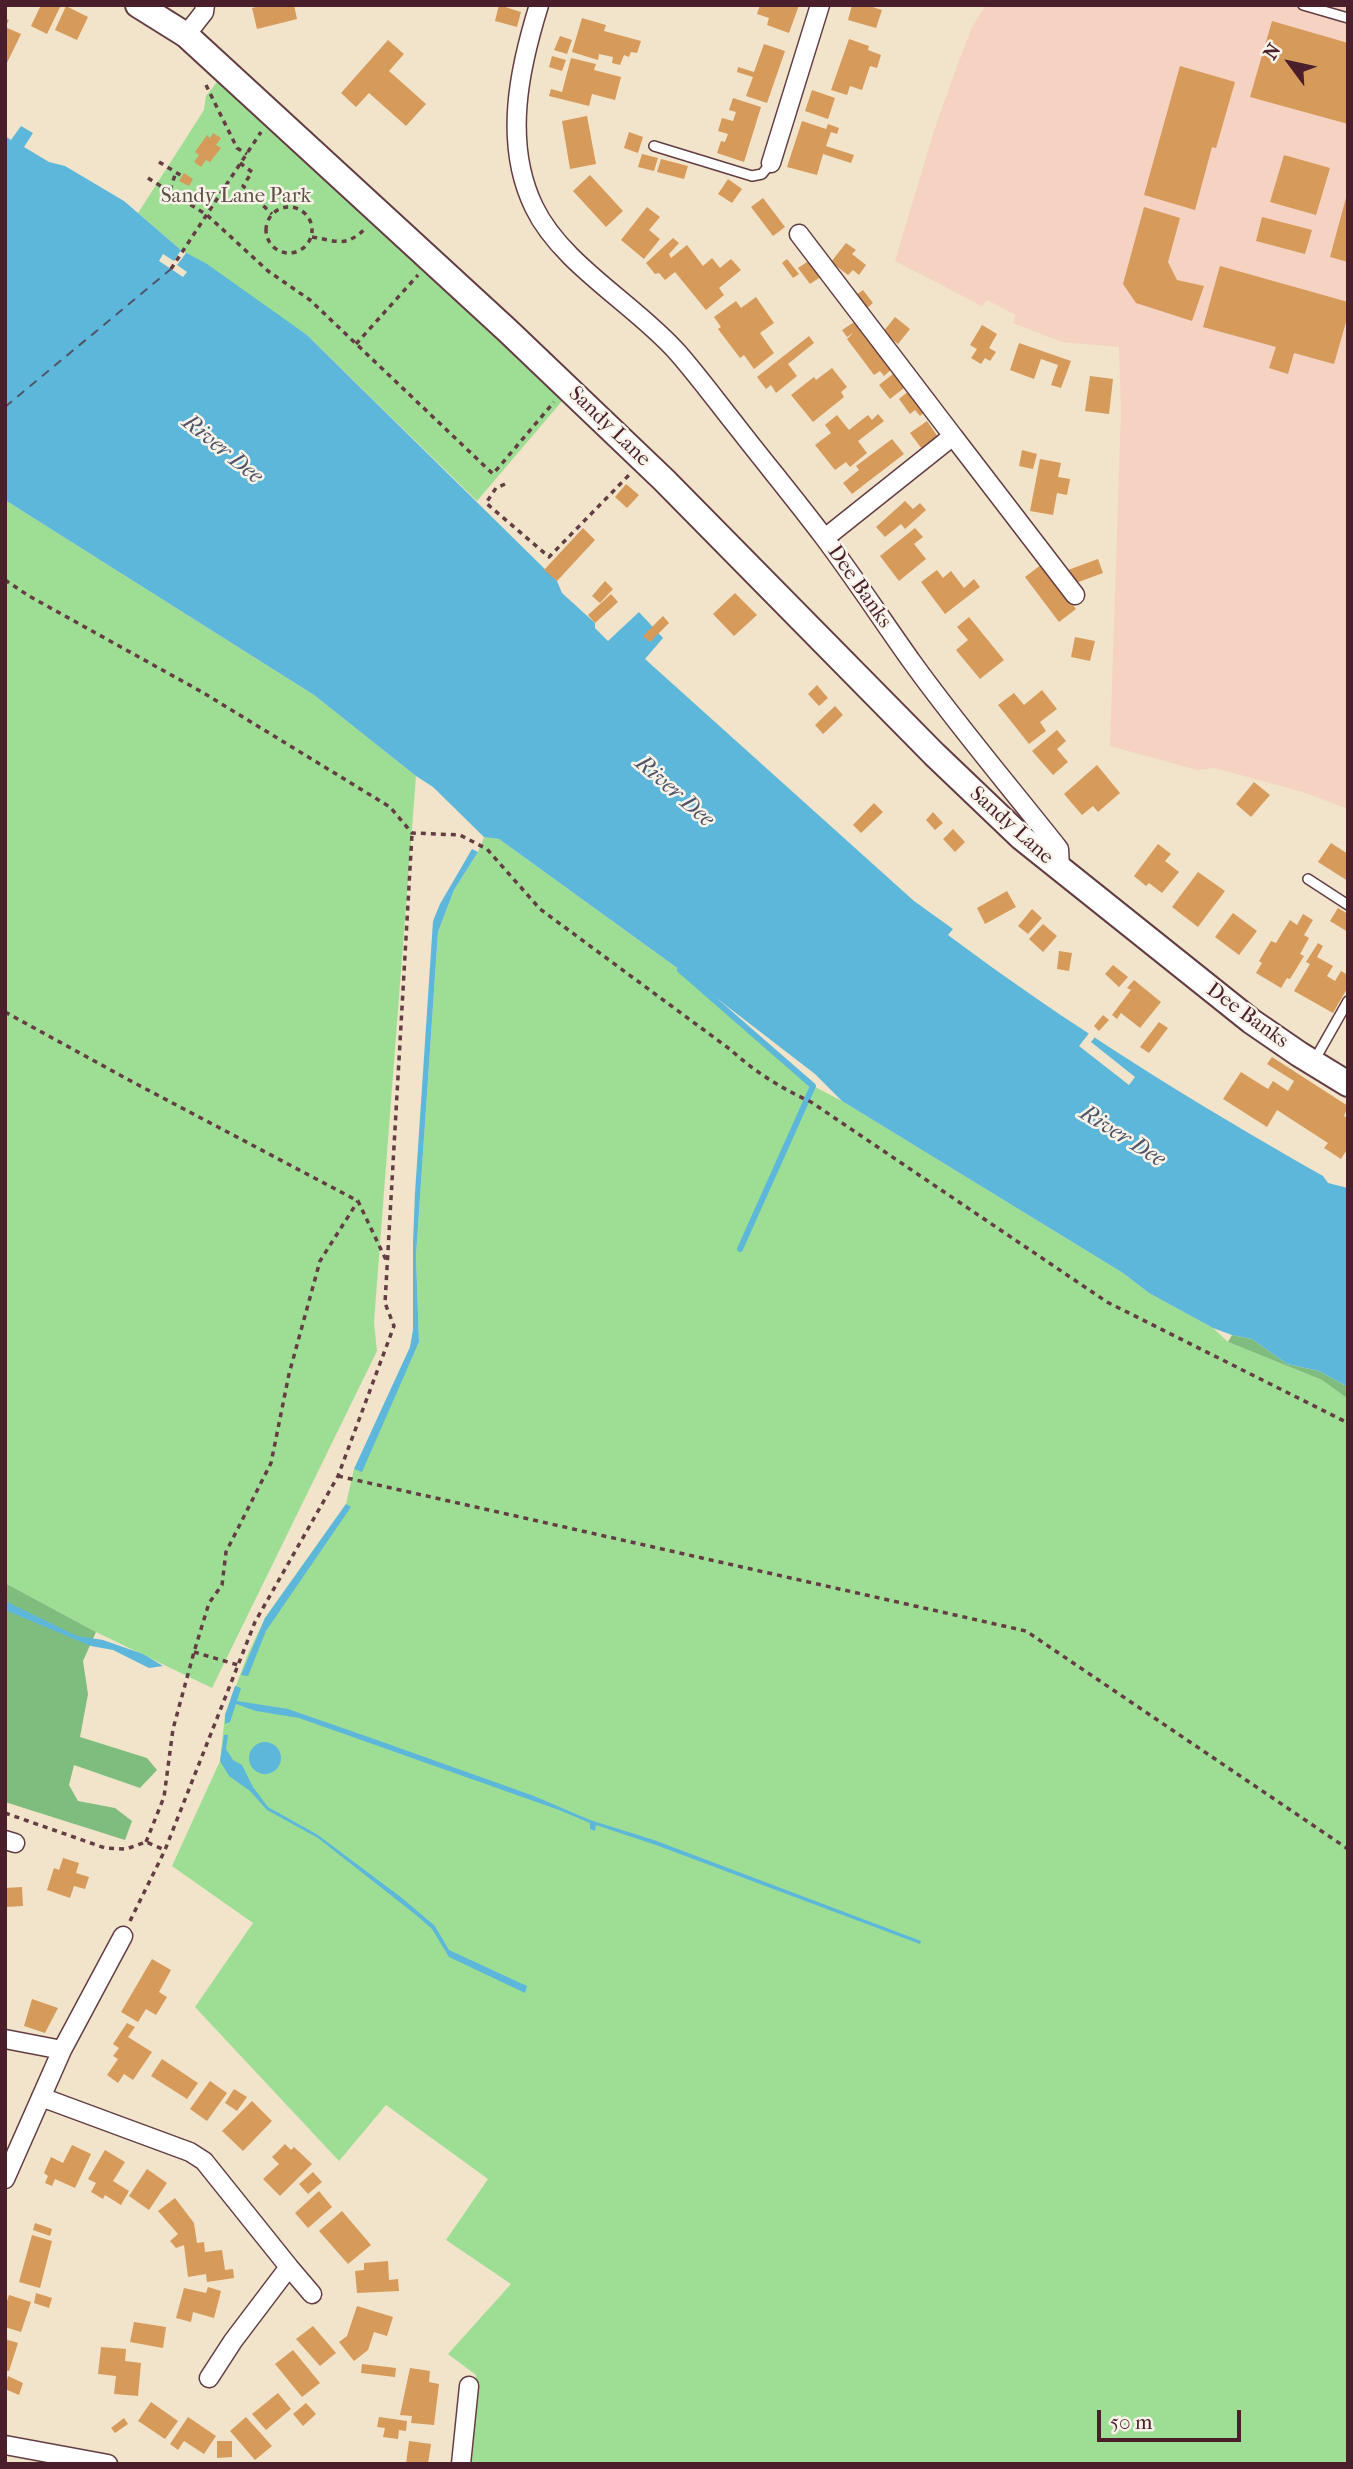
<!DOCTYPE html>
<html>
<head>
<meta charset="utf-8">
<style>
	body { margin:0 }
	#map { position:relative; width:1353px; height:2469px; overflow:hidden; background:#f1e4ca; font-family:"IM FELL French Canon",serif }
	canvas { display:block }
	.frame { position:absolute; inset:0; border:7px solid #4a1f2b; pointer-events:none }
	.north { position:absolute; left:1255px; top:28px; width:70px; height:70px; -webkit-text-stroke:5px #f7f3e8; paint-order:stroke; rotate:303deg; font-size:19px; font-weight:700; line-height:28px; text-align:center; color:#4a1f2b }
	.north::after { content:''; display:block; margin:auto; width:24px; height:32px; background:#4a1f2b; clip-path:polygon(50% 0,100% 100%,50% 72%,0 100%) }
	.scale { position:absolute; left:1097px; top:2410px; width:144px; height:32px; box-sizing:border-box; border:4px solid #4a1f2b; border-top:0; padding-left:9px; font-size:21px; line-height:24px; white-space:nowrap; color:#4a1f2b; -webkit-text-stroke:5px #f7f3e8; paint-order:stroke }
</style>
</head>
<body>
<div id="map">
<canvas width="1353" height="2469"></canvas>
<div class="frame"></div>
<div class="north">N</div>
<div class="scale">50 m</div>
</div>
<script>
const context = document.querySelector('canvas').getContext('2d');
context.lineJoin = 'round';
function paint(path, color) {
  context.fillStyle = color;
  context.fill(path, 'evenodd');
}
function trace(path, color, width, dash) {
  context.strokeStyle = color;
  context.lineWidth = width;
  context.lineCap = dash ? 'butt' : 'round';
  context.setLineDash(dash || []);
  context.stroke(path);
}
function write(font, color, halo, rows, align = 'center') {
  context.font = font + ' "IM FELL French Canon",serif';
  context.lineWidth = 5;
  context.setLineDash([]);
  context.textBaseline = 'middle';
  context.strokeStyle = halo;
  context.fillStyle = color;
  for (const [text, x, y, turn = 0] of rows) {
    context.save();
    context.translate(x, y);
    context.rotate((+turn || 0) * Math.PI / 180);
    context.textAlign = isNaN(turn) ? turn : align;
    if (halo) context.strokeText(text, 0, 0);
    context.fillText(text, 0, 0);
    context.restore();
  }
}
paint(new Path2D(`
	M986,5H1348V809L1306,793L1215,768L1197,770L1110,746L1121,411L1119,347L1062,342L1013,323L1016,315L987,300L982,306L895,261L934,131L955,72L972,27Z`), '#f5d2c2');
paint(new Path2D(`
	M217,82L227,88L563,400L477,501L307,335L181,250L138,213L204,110L206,96Z
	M5,500L314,695L416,776L374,1322L377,1351L212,1688L96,1632L5,1583Z
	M484,837L499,839L680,970L813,1086L842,1101L1123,1273L1149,1293L1213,1328L1228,1342L1322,1380L1348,1399V2464H470L476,2375L448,2354L511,2284L446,2240L488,2179L386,2105L339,2161L195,2007L253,1923L172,1866L220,1761L225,1715L248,1654L265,1618L346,1504L354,1469L382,1424L419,1342L416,1256L438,932L454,890L478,852Z`), '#9ede94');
paint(new Path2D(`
	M1232,1335L1252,1339L1287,1364L1319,1371L1348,1387V1399L1322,1380L1228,1342Z
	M5,1583L96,1632L83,1661L88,1694L80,1737L147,1758L157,1770L140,1788L74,1765L69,1785L78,1801L115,1808L132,1821L125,1840L5,1802Z`), '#7ebd7e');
paint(new Path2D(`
	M21,126L33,133L24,147L49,162L65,166L124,201L181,250L207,264L307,335L557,581L562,593L595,623V628L608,641L639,612L663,638L645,659L914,901L953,929L948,935C1067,1024 1194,1103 1323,1176L1328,1183L1348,1188V1387L1319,1371L1287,1364L1252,1339L1232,1335L1213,1328L1149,1293L1123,1273L842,1101L815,1074L680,970L499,839L484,837L433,787L416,776L314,695L5,500V136L11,140Z
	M472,849L478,852L454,890L438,932L416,1256L419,1342L362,1472L354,1469L410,1347L413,1330V1242L415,1193L433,921L440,904Z
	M346,1504L351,1507L266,1631L248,1676L241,1675L265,1618Z
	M5,1601L77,1636L103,1640L143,1654L163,1666L149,1668L113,1650L91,1646L5,1610Z
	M235,1686L241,1688L237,1701L288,1709L377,1740L534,1796L590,1820L654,1840L921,1941L920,1944L656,1845L596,1825L595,1831L590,1829V1823L559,1810L299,1718L256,1711L236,1704L230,1722L225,1724V1715Z
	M224,1735H228L226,1749L233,1760L242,1765L253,1787L268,1807L318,1835L402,1898L435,1926L449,1950L527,1986L525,1993L449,1957L432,1929L416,1915L318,1838L267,1810L250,1791L229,1776L220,1761Z
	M249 1758a16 16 0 1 1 32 0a16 16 0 1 1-32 0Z`), '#5db7da');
paint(new Path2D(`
	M181,250L186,253L177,265L187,272L183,277L159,261L163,254L174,261Z
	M1090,1032L1095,1037L1091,1042L1135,1077L1129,1085L1079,1046Z`), '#f1e4ca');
trace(new Path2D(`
	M680,970L813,1086L740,1249`), '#5db7da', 6);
trace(new Path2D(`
	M5,407L171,269`), '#515468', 2, [9, 7]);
paint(new Path2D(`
	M41,5H61L47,34L31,26Z
	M264,5H294L297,19L257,29L252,8Z
	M499,5L521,12L517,27L495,21Z
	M760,5H799L789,33L767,25L769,18L757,14Z
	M852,5H866L882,10L876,28L848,20Z
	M66,6L88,17L77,40L55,30Z
	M582,18L606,25L604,31L641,41L637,53L631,52L629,57L624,55L620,65L612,63L613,57L599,54L598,60L572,52Z
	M5,19L9,20L5,27L21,34L5,67Z
	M1272,21L1348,43V124L1250,97Z
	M560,36L572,40L567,54L554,50Z
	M849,39L869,46L868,50L881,55L877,68L870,66L862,90L850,86L847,95L831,90Z
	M388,40L404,54L389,71L426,104L406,126L369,93L356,107L341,93Z
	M764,44L785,51L767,103L746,96L753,77L737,72L738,67L754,72Z
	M552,56L566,60L562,71L549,67Z
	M571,58L596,64L594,70L621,77L615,100L592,94L589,106L549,96L551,89L562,92Z
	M1180,66L1235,82L1216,148L1212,147L1195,210L1144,195Z
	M812,90L835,98L828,119L805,111Z
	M733,98L761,107L744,162L717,153L721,141L725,142L728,134L718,131L722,118L733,121L736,112L729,110Z
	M587,116L596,164L570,169L562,121Z
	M802,121L826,129L828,124L839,128L837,134L831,132L826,146L854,155L851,163L823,154L817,175L787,167Z
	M629,132L643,137L638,153L624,148Z
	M213,133L221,138L216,145L221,148L210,162L206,160L201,167L194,162L199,155L195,152L207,135L210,138Z
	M642,154L658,158L654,171L638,167Z
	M1284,155L1330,168L1316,215L1270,202Z
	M661,159L688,166L684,179L657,172Z
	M184,173L193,179L189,186L179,181Z
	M590,175L623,211L606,227L573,191Z
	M728,179L742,189L732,203L718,194Z
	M1347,194H1348V262L1330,257Z
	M763,198L785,227L773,236L751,207Z
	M647,207L660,217L649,230L660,239L644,259L621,240Z
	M1144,207L1180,218L1168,262L1177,280L1204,286L1192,321L1136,303L1123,284Z
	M1262,217L1312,230L1305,254L1256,241Z
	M673,238L679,243L669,254L671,258L687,245L703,266L712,258L720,268L731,259L741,270L719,288L724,295L706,310L675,272L665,280L659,273L655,274L646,263Z
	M846,243L856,250L852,254L866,265L859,275L853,270L848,275L831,262Z
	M787,259L799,274L793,278L782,263Z
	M810,260L822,276L810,284L798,268Z
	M1220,266L1348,302V315L1334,364L1294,353L1288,374L1269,368L1276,347L1203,327Z
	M863,290L873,303L866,309L856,295Z
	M756,297L774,323L760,333L774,353L754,369L744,355L740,358L718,329L721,327L714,317L736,301L741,308Z
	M895,317L910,329L898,344L883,332Z
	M856,321L893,368L884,376L880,371L874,375L847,339L853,333L847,337L842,330Z
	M982,325L997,334L989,348L996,352L990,361L985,358L981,364L971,358L977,349L970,345Z
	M809,336L814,343L788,364L797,376L776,393L771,385L766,389L757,377Z
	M1019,343L1071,361L1061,388L1051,385L1058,365L1041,359L1034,379L1010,370Z
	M832,368L847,387L841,392L844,397L813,422L791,395L814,377L816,380Z
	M893,374L904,388L890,399L879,385Z
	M1090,376L1113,379L1109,414L1085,411Z
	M910,390L926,411L920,416L915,410L910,414L899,399Z
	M878,414L884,421L858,441L867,453L850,467L846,462L835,470L815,445L831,433L825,425L837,415L849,430L868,415L872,420Z
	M927,421L938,437L922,449L910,433Z
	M892,439L904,454L852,494L843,483L859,470L856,466Z
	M1022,450L1037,454L1033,469L1019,466Z
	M1040,459L1061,463L1058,477L1070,479L1067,495L1057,493L1053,515L1030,511Z
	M626,484L639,495L627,508L615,497Z
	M905,501L913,509L920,503L926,510L905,529L901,524L885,537L876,527Z
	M583,528L595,540L557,581L544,570Z
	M915,528L923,537L914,544L926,559L899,581L880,556Z
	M1098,559L1103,573L1073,584L1068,570Z
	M1042,564L1076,609L1059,622L1025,577Z
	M937,570L943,578L951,571L964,588L974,579L980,587L945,614L921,582Z
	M605,581L613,589L600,603L592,596Z
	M735,593L757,615L734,636L713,614Z
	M611,594L618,602L595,623L588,615Z
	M663,616L669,623L650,642L643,636Z
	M969,617L1004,660L980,679L956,650L968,640L957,627Z
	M1075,637L1095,641L1090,661L1071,657Z
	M817,685L828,698L819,706L808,694Z
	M1042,690L1057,709L1040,722L1046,731L1029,744L998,705L1014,693L1024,705Z
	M835,706L843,715L823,734L815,725Z
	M1057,730L1066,741L1057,749L1068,762L1053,775L1032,751Z
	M1097,765L1120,793L1098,812L1093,806L1082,815L1064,794Z
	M1254,782L1270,795L1251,817L1236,804Z
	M874,803L883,812L861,833L853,825Z
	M933,812L943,823L935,830L926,820Z
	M953,829L965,842L955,852L943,839Z
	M1331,843L1348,854V881L1318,862Z
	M1158,844L1171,854L1165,861L1179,872L1162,893L1149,883L1146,886L1134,876Z
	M1198,872L1225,891L1198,927L1172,907Z
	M1007,891L1016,907L985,924L977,908Z
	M1338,908L1348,914V932L1330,921Z
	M1032,909L1042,918L1028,934L1018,926Z
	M1233,913L1257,931L1239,955L1215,937Z
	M1303,914L1313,920L1304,935L1309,938L1300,954L1304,956L1290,979L1287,978L1281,988L1256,973L1262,963L1259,961L1271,941L1276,943L1290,920L1297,925Z
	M1043,924L1057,936L1043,952L1029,939Z
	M1318,943L1323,946L1317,957L1333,966L1327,976L1335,981L1341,971L1348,975V987L1333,1013L1294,991L1310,964L1306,962Z
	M1059,951L1072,953L1069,971L1057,969Z
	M1113,965L1128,977L1119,987L1105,974Z
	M1134,980L1161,1002L1140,1028L1121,1013L1117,1019L1112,1015L1131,990L1127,988Z
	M1103,1015L1109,1020L1099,1031L1094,1026Z
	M1159,1022L1168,1028L1149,1053L1140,1047Z
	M1272,1057L1348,1106L1344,1116L1348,1118V1148L1341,1159L1324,1148L1328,1143L1277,1110L1267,1127L1223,1099L1241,1072L1268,1089L1273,1081L1288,1091L1294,1081L1267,1064Z
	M63,1858L79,1863L76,1873L89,1877L85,1889L74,1886L70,1898L47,1890L54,1868L59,1870Z
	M22,1887L23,1906L5,1907V1888Z
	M152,1959L171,1970L159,1992L167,1997L156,2015L146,2009L138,2022L121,2012Z
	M32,1999L58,2008L45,2033L24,2026Z
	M127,2023L135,2027L128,2037L152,2052L133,2080L124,2074L118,2083L107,2075L118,2059L113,2056L119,2048L113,2044Z
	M162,2059L198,2083L187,2099L151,2076Z
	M210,2081L227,2093L207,2121L190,2109Z
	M234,2089L247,2097L237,2111L225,2103Z
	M252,2101L272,2121L243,2151L222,2131Z
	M285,2144L291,2150L294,2147L312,2164L280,2196L263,2179L279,2164L272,2157Z
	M72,2145L91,2154L75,2188L55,2179L52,2186L45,2183L48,2176L44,2173L51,2157L63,2163Z
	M105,2150L125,2162L113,2181L129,2191L121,2205L105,2195L103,2199L91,2192L96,2183L88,2179Z
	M147,2169L167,2183L149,2210L129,2196Z
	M313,2172L322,2182L308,2194L299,2184Z
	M319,2191L332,2207L308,2228L295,2213Z
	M175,2198L194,2223L197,2243L204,2242L205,2252L222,2250L225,2270L233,2269L234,2278L207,2282L206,2274L188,2277L184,2245L176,2248L170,2241L178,2234L158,2211Z
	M342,2211L371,2245L348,2264L319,2231Z
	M35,2223L52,2229L50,2236L33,2230Z
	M32,2235L52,2241L40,2288L19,2282Z
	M388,2261L389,2280L398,2279L399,2291L357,2293L355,2271L364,2270V2263Z
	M208,2287L221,2291L214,2318L193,2312L191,2322L176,2318L184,2288L206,2293Z
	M36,2293L52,2298L49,2308L34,2303Z
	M9,2295L31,2302L21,2332L5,2327V2307Z
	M357,2306L393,2317L387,2336L374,2332L368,2350L354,2361L339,2342L347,2336Z
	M134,2322L166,2327L163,2348L130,2342Z
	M313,2326L336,2353L320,2366L296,2339Z
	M5,2339L18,2343L9,2371L5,2370Z
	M101,2347L126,2349L125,2361L141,2363L138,2396L114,2394L116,2376L98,2374Z
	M293,2350L320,2383L302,2397L275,2364Z
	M362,2364L396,2368L395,2377L361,2373Z
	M410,2368L430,2371L429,2382L439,2384L434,2425L411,2423L412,2416L400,2415Z
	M8,2376L23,2383L19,2395L5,2389Z
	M278,2393L291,2409L266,2430L252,2414Z
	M151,2402L178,2421L165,2439L138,2421Z
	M306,2403L316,2414L303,2426L293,2414Z
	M188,2417L216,2436L204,2454L184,2441L178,2450L170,2444Z
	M246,2417L272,2446L255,2460L230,2431Z
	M379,2417L407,2421L406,2431L399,2430L398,2439L383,2437L385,2428L377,2427Z
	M124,2418L128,2424L115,2433L111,2428Z
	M217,2441H232V2457L217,2458Z
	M409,2441L431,2444L428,2464H406Z`), '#d69a5a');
const lane = new Path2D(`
	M1303,5L1348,18
	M654,146L752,176L762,174L771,163
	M1308,879L1348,905
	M1314,1061L1348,1001`);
const street = new Path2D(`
	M539,5C519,69 503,143 534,207C561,264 636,305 678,353C699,377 718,403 738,428C766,464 795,499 823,536C854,577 882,620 912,662C958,726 1010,787 1059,849L1060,869
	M186,35L204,12L205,5
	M771,163L820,5
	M799,234L953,436
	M825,538L953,436L1075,595
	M5,1840L15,1843
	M5,2039L62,2050
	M41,2097L190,2152L204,2161L289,2267L233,2341L209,2378
	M5,2179L62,2050L123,1936
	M289,2267L312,2294
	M5,2445L108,2464
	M461,2464L469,2386`);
const secondary = new Path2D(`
	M138,5L186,35L508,331L664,480L934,754L1022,838L1251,1021L1299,1054L1348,1084`);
trace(lane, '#633d43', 12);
trace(street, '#633d43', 21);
trace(secondary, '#633d43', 28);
trace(new Path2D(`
	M206,85L237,148L247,154
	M159,162L182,176
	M240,163L252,172L243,186L272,214
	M148,178L207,215L268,271L310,300L493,474L554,402
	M170,190L176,172
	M266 230a23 23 0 1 1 46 0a23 23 0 1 1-46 0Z
	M312,237C338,241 345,248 366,228
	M171,269L261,132
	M356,344L418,275
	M505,484L496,488L486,503L549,557L630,474
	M5,580L29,596L202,692L390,807L412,833L460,835L487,849L540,909L731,1050C755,1072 781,1088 811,1102L1107,1302L1348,1423
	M5,1012L129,1080L358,1201L386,1260
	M338,1476L1026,1631L1348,1849
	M194,1652L238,1665
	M5,1813L105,1848L126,1849L146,1842L165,1850
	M146,1842L164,1797L173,1729L194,1652L209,1603L222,1585L226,1552L271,1463L289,1374L320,1261L358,1201
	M130,1921L165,1850L255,1622L338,1476L394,1326L385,1303L412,834`), '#633d43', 3.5, [5, 5]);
trace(lane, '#fff', 9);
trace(street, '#fff', 18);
trace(secondary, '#fff', 24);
write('21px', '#5f4f45', '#f7f3e8', [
	["Sandy Lane Park",236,197]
]);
write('21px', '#4a1f2b', '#f7f3e8', [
	["Sandy Lane",609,427,44],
	["Dee Banks",859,587,55],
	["Sandy Lane",1011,826,42],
	["Dee Banks",1247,1016,36]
]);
write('italic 23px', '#515468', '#f7f3e8', [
	["River Dee",222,450,39],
	["River Dee",674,792,41],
	["River Dee",1122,1137,32]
]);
</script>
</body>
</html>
